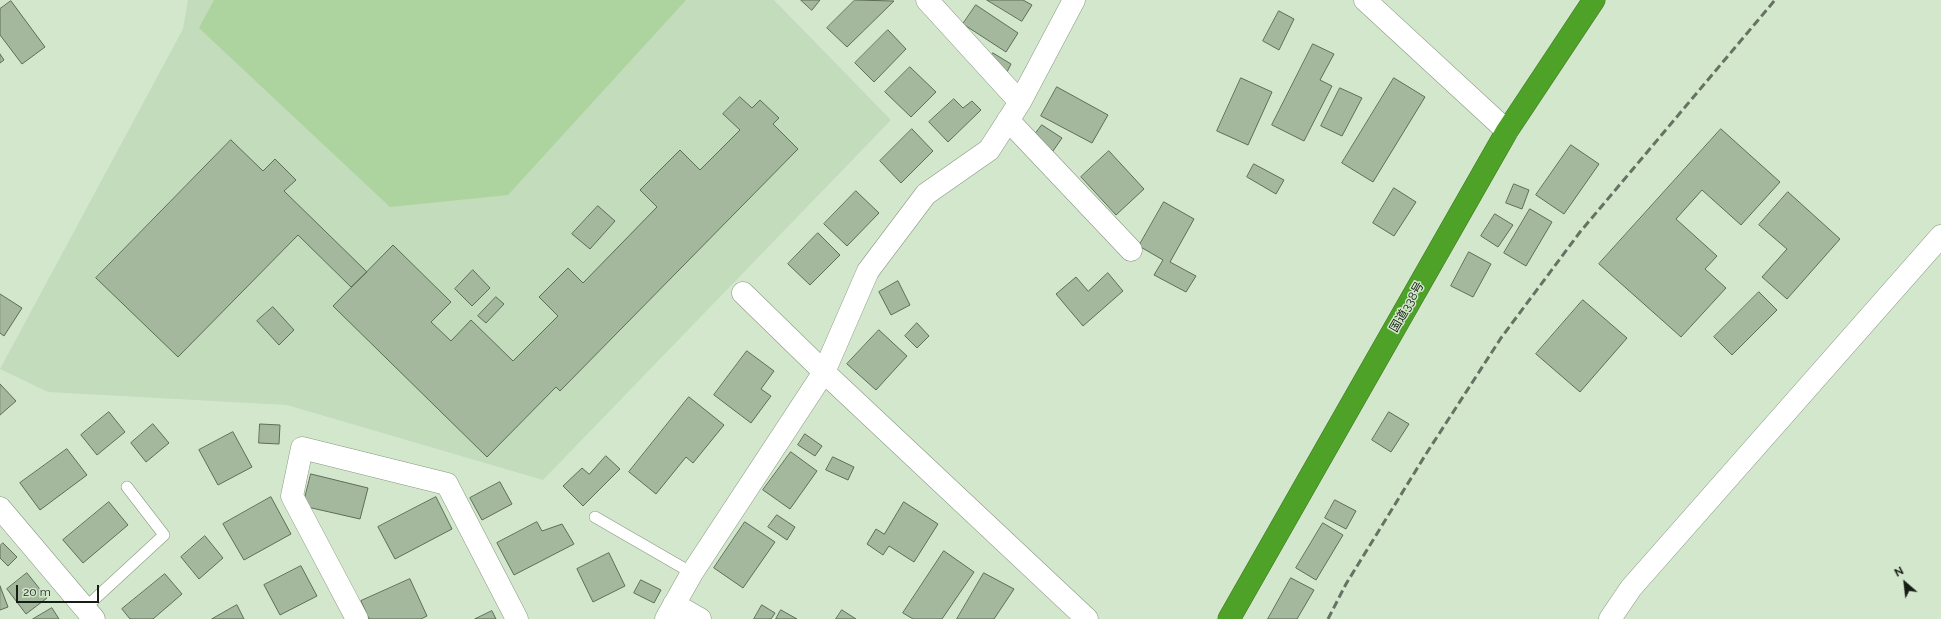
<!DOCTYPE html>
<html>
<head>
<meta charset="utf-8">
<style>
	body { margin:0 }
	#map { position:relative; width:1941px; height:619px; overflow:hidden; background:#d3e7cc; font-family:Raleway,sans-serif }
	canvas { display:block }
	.north { position:absolute; left:1885px; top:563px; width:40px; height:40px; -webkit-text-stroke:3px #d3e7cc; paint-order:stroke; rotate:332deg; font-size:11px; font-weight:700; line-height:16px; text-align:center; color:#161d14 }
	.north::after { content:''; display:block; margin:auto; width:14px; height:18px; background:#161d14; clip-path:polygon(50% 0,100% 100%,50% 72%,0 100%) }
	.scale { position:absolute; left:16px; top:585px; width:83px; height:18px; box-sizing:border-box; border:2px solid #161d14; border-top:0; padding-left:5px; font-size:12px; line-height:14px; white-space:nowrap; color:#161d14; -webkit-text-stroke:3px #d3e7cc; paint-order:stroke }
</style>
</head>
<body>
<div id="map">
<canvas width="1941" height="619"></canvas>
<div class="north">N</div>
<div class="scale">20 m</div>
</div>
<script>
const context = document.querySelector('canvas').getContext('2d');
context.lineJoin = 'round';
function paint(path, color) {
  context.fillStyle = color;
  context.fill(path, 'evenodd');
}
function trace(path, color, width, dash) {
  context.strokeStyle = color;
  context.lineWidth = width;
  context.lineCap = dash ? 'butt' : 'round';
  context.setLineDash(dash || []);
  context.stroke(path);
}
function write(font, color, halo, rows, align = 'center') {
  context.font = font + ' Raleway,"Noto Sans JP",sans-serif';
  context.lineWidth = 3;
  context.setLineDash([]);
  context.textBaseline = 'middle';
  context.strokeStyle = halo;
  context.fillStyle = color;
  for (const [text, x, y, turn = 0] of rows) {
    context.save();
    context.translate(x, y);
    context.rotate((+turn || 0) * Math.PI / 180);
    context.textAlign = isNaN(turn) ? turn : align;
    if (halo) context.strokeText(text, 0, 0);
    context.fillText(text, 0, 0);
    context.restore();
  }
}
paint(new Path2D(`
	M188,0H774L891,120L543,480L287,405L48,392L0,369L183,29Z`), '#c3dcbc');
paint(new Path2D(`
	M214,0H686L508,195L390,207L199,28Z`), '#add49f');
const building = new Path2D(`
	M801,0H820L812,10Z
	M855,0L894,1L847,47L827,28Z
	M987,0H1023L1032,5L1022,21Z
	M11,1L45,47L22,64L0,35V9Z
	M976,5L1018,33L1006,52L963,24Z
	M1279,11L1294,19L1279,50L1263,41Z
	M888,30L906,49L874,82L855,63Z
	M1313,44L1334,54L1320,80L1332,86L1304,141L1272,125Z
	M993,53L1011,64L1007,72L988,61Z
	M0,54L4,60L0,63Z
	M910,67L936,92L911,117L885,92Z
	M1241,78L1272,92L1248,145L1217,131Z
	M1394,78L1425,97L1373,182L1342,163Z
	M1057,87L1108,115L1092,143L1041,116Z
	M1340,88L1362,98L1342,136L1321,126Z
	M740,97L752,108L760,100L779,118L773,124L798,149L560,391L556,387L487,457L333,306L393,245L451,302L431,322L451,341L471,320L513,361L558,316L539,297L568,268L583,283L657,207L640,190L680,150L700,170L740,130L723,114Z
	M954,99L963,108L972,101L981,110L948,142L929,122Z
	M1042,125L1062,138L1053,151L1033,137Z
	M912,129L933,151L901,183L880,161Z
	M1721,129L1780,182L1741,225L1702,190L1676,219L1717,256L1705,269L1726,288L1681,337L1599,264Z
	M231,140L263,171L275,159L296,180L284,191L367,272L351,287L298,235L178,357L96,278Z
	M1571,145L1599,164L1564,214L1536,195Z
	M1109,151L1144,189L1116,215L1081,177Z
	M1254,164L1284,180L1276,194L1247,177Z
	M1514,184L1529,190L1522,209L1506,203Z
	M1394,188L1416,202L1394,236L1373,223Z
	M856,191L879,213L847,246L824,224Z
	M1788,192L1840,239L1787,299L1762,277L1787,249L1759,225Z
	M1164,202L1194,219L1170,262L1196,276L1186,292L1154,275L1163,260L1139,246Z
	M598,206L615,221L590,249L572,234Z
	M1530,209L1552,222L1526,266L1504,253Z
	M1495,214L1513,225L1498,247L1481,236Z
	M818,233L840,255L810,285L788,264Z
	M1469,252L1491,264L1473,297L1451,286Z
	M473,270L490,288L472,306L455,289Z
	M1108,273L1123,291L1083,326L1056,294L1076,277L1088,291Z
	M898,281L910,305L891,315L879,292Z
	M1759,292L1777,310L1732,355L1714,337Z
	M0,294L22,308L4,336L0,333Z
	M496,297L504,304L486,323L478,316Z
	M1583,300L1627,338L1580,392L1536,354Z
	M273,307L294,330L279,345L257,321Z
	M917,323L929,336L917,348L905,336Z
	M879,330L907,356L876,390L847,364Z
	M747,351L774,371L761,389L771,396L751,423L714,395Z
	M0,384L16,401L0,415Z
	M689,397L724,425L693,463L686,457L656,494L629,472Z
	M109,412L125,432L97,455L81,435Z
	M1389,412L1409,424L1391,452L1372,440Z
	M153,424L169,443L146,462L131,443Z
	M260,424L280,425L279,444L259,443Z
	M233,432L252,467L218,485L199,450Z
	M805,434L822,446L815,456L798,445Z
	M67,449L87,475L40,510L20,483Z
	M791,452L817,471L790,509L763,490Z
	M606,456L620,469L583,506L563,486L582,468L589,474Z
	M833,457L854,467L848,480L826,470Z
	M311,474L368,488L360,519L303,506Z
	M500,482L512,504L482,520L470,498Z
	M271,497L291,534L244,560L223,524Z
	M436,497L452,529L395,559L378,527Z
	M1335,500L1356,511L1346,529L1325,518Z
	M109,502L128,525L83,563L63,540Z
	M904,502L938,524L914,562L889,546L883,555L867,544L876,529L884,534Z
	M777,515L795,527L787,540L768,527Z
	M537,522L542,531L562,524L574,544L514,575L497,543Z
	M745,522L775,542L743,588L714,568Z
	M1323,523L1343,535L1316,580L1296,568Z
	M205,536L223,558L199,579L181,557Z
	M3,543L17,557L8,566L0,558V546Z
	M944,551L974,572L942,619H913L903,613Z
	M609,553L625,586L593,602L577,569Z
	M301,566L317,596L280,615L264,585Z
	M27,573L47,598L26,614L7,589Z
	M984,573L1014,589L994,619H957Z
	M165,574L182,594L153,619H130L122,609Z
	M1291,578L1314,590L1297,619H1268Z
	M410,579L427,616L421,619H369L361,601Z
	M641,580L661,590L654,603L634,593Z
	M0,586L8,607L0,610Z
	M237,605L244,619H212Z
	M762,605L775,613L771,619H754Z
	M52,608L59,619H33Z
	M781,610L797,619H776Z
	M842,610L856,619H836Z
	M492,611L496,619H475Z`);
paint(building, '#a4b89e');
trace(building, '#5d6e57', 1);
const lane = new Path2D(`
	M595,517L692,573
	M85,608L164,535L127,487`);
const street = new Path2D(`
	M927,0L1020,102
	M1365,0L1507,131
	M1008,120L1131,250
	M743,293L824,372L1087,619
	M0,508L94,619
	M674,604L700,619
	M357,619L292,496L302,448L447,484L517,619
	M666,619L692,573L824,372L868,271L926,194L989,150L1020,102L1074,0
	M1610,619L1631,588L1941,236`);
const highway = new Path2D(`
	M1229,619L1507,131L1594,0`);
trace(lane, '#85987f', 12);
trace(street, '#85987f', 23);
trace(highway, '#3b7321', 23);
trace(lane, '#fff', 11);
trace(street, '#fff', 22);
trace(highway, '#4fa228', 22);
trace(new Path2D(`
	M1328,619L1346,584L1426,454L1501,338L1580,232L1775,0`), '#667262', 3, [8, 4]);
write('12px', '#161d14', '#d3e7cc', [
	["国道338号",1407,307,-60]
]);
</script>
</body>
</html>
